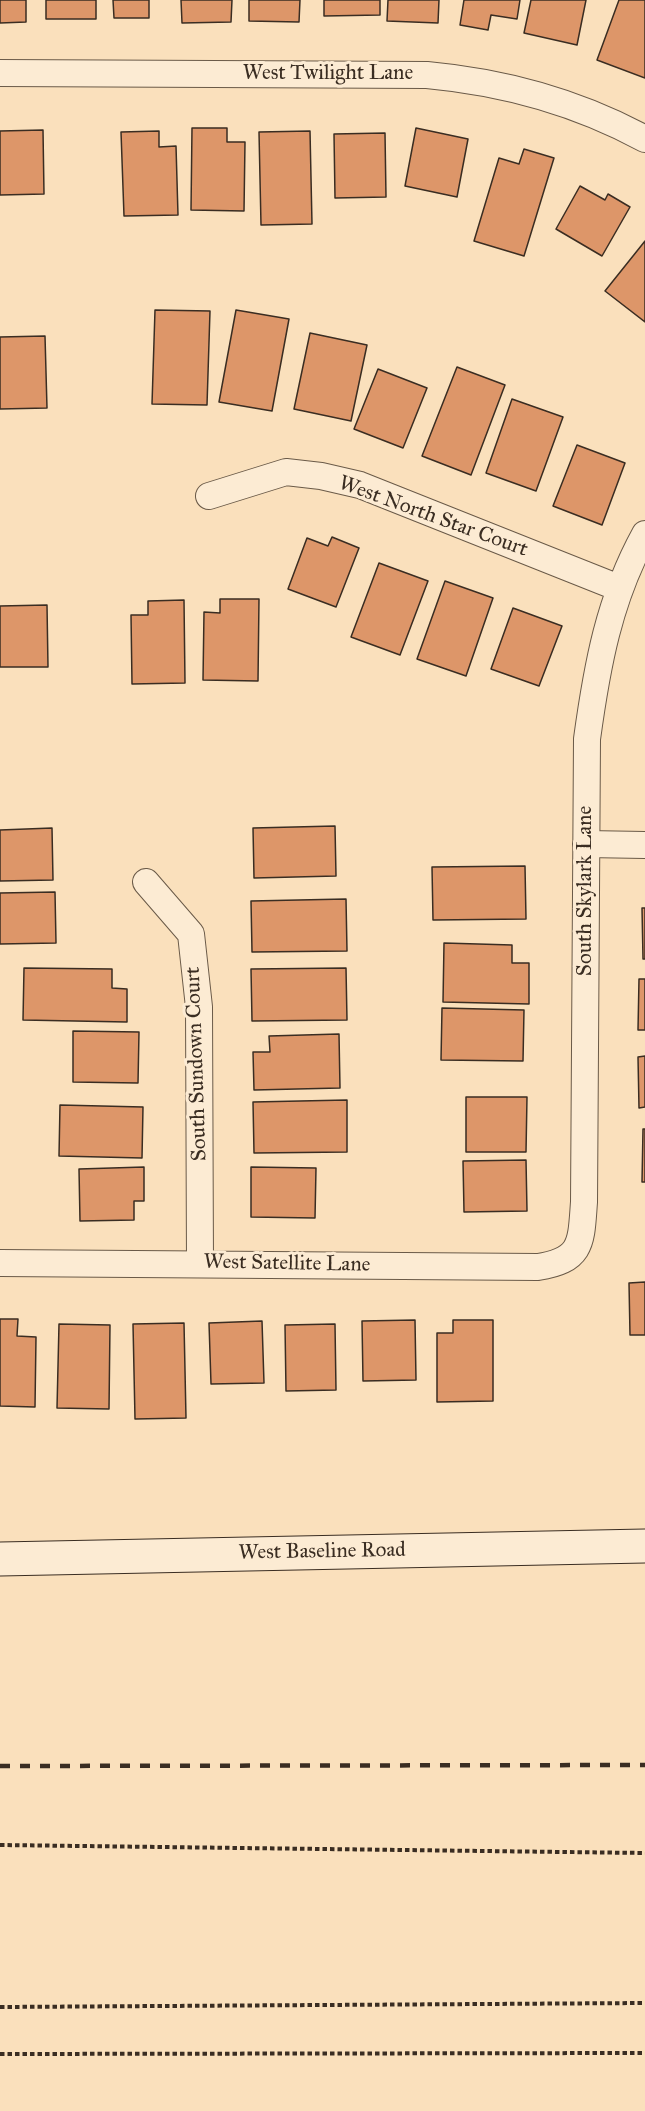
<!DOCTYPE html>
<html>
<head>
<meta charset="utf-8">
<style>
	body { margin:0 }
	canvas { display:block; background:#fae0bc }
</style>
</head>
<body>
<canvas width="645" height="2111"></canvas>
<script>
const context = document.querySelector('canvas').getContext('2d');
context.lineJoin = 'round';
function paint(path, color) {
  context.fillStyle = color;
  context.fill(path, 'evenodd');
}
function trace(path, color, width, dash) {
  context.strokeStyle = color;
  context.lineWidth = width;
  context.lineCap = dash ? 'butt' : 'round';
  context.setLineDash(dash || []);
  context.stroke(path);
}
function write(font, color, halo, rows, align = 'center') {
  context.font = font + ' "IM FELL Great Primer",serif';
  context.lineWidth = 6;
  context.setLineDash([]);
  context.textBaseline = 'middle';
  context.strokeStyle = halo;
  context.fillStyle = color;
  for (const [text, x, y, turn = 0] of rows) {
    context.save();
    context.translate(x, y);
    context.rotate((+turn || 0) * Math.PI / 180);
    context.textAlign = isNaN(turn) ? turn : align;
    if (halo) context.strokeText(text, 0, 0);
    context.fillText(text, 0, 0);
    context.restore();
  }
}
const building = new Path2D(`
	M0,0H26V22L0,23Z
	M46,0H96V19H46Z
	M113,0H149V18H114Z
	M181,0H232L231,22L182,23Z
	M249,0H300L299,22L249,21Z
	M324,0H380V15L324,16Z
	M388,0H439L438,23L387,21Z
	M464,0H520L517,19L491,15L488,30L460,25Z
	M531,0H586L577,45L524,33Z
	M619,0H645V78L597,60Z
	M192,128H227V142H245L244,211L191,210Z
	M416,128L468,139L457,197L405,186Z
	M43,130L44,194L0,195V131Z
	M159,131V147L176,146L178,215L124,216L121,132Z
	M310,131L312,224L261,225L259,132Z
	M385,133L386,197L335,198L334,134Z
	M524,149L554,158L524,256L474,241L499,158L519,164Z
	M580,186L605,200L608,194L630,207L602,256L556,229Z
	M645,241V322L605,291Z
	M155,310L210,311L207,405L152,404Z
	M236,310L289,319L272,411L219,402Z
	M310,333L367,345L351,421L294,409Z
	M45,336L47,408L0,409V337Z
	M457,367L505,385L471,475L422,456Z
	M378,369L427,388L403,448L354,429Z
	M512,399L563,417L536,491L486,473Z
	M577,445L625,463L602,525L553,506Z
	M332,537L359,548L336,607L288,589L307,538L328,546Z
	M379,563L428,581L400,655L351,637Z
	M445,581L493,598L466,676L417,659Z
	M220,599H259L258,681L203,680L204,612L220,613Z
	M184,600L185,683L132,684L131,615H148V601Z
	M47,605L48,667H0V606Z
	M513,608L562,626L539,686L491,669Z
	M335,826L336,876L254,878L253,828Z
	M52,828L53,880L0,881V830Z
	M525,866L526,919L433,920L432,867Z
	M55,892L56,943L0,944V893Z
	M346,899L347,951L252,952L251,901Z
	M642,908H645V959H643Z
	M444,943L512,945V963H529V1004L443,1002Z
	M24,968L112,969V988L127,989V1022L23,1020Z
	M346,968L347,1020L252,1021L251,969Z
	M639,979H645V1030H638Z
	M442,1008L524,1010L523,1061L441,1060Z
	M73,1031L139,1032L138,1083L73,1082Z
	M339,1034L340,1088L254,1090L253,1052H270L269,1036Z
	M645,1056V1107L639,1108L638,1057Z
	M466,1097H527L526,1152H466Z
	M347,1100V1152L254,1153L253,1102Z
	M60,1105L143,1107L142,1158L59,1156Z
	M643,1129H645V1182H642Z
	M526,1160L527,1211L464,1212L463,1161Z
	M144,1167V1201H134V1220L80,1221L79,1169Z
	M251,1167L316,1168L315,1218L251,1217Z
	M645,1282V1335H630L629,1283Z
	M0,1319H18L17,1336L36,1337L35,1407L0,1406Z
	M415,1320L416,1380L363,1381L362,1321Z
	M453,1320H493V1401L437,1402V1333H453Z
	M262,1321L264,1383L211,1384L209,1323Z
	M184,1323L186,1418L135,1419L133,1324Z
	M59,1324L110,1325L109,1409L57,1408Z
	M335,1324L336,1390L286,1391L285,1325Z`);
paint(building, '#dd9669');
trace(building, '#3a2d22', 1.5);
const street = new Path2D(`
	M0,73L427,75C503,82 577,102 645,139
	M209,496L286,472L321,476L360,485L619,588
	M586,844L645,845
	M146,882L191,934L199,1007L200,1264
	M0,1263L538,1267C583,1260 581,1242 584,1202L587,739C597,666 609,599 645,534`);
const secondary = new Path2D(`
	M0,1559L645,1546`);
trace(street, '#6a5a48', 28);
trace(secondary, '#3a2d22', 35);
trace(new Path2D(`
	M0,1845L645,1853
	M0,2007L645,2003
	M0,2054L645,2053`), '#3a2d22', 4, [4.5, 3]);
trace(street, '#fcebd3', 26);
trace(secondary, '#fcebd3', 33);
trace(new Path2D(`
	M0,1766L645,1765`), '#3a2d22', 4.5, [10, 10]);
write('21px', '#3a2d22', '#fcebd3', [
	["West Twilight Lane",328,74],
	["West North Star Court",433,517,20],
	["South Skylark Lane",586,891,-90],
	["South Sundown Court",197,1064,-92],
	["West Satellite Lane",287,1264,1],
	["West Baseline Road",322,1552,-1]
]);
</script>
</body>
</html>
